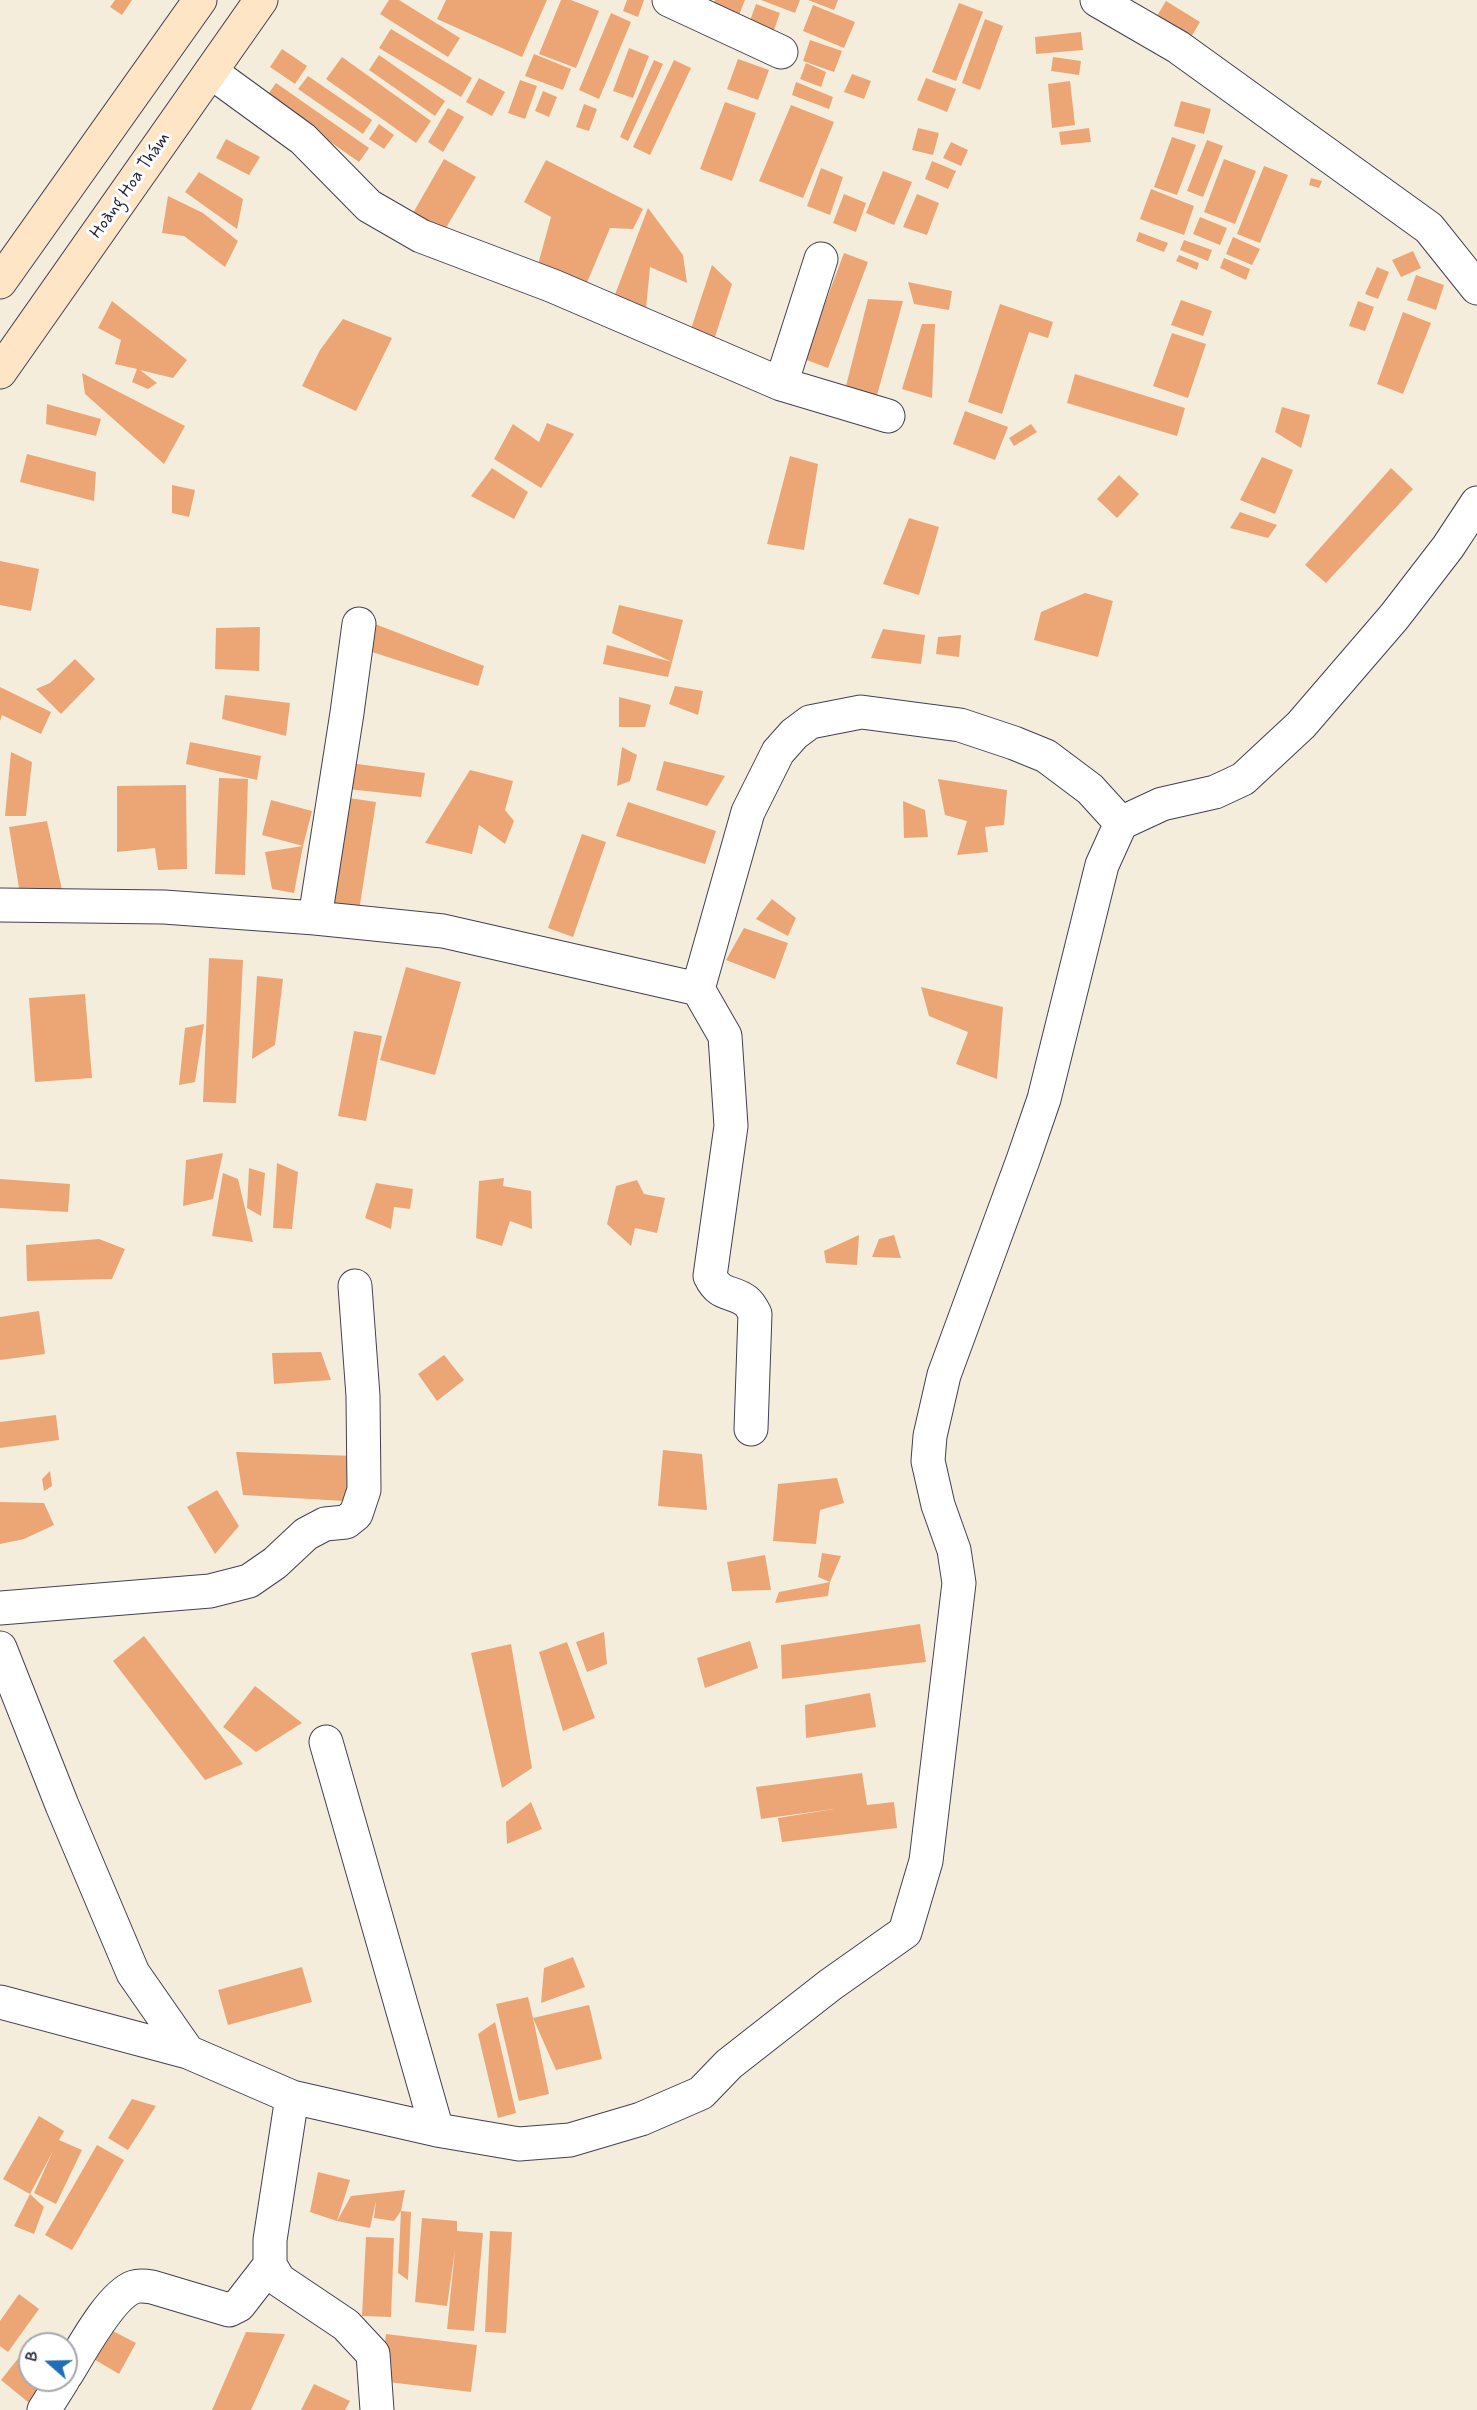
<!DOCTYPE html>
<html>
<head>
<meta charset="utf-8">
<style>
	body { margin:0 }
	#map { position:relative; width:1477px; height:2410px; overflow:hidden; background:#f5eddb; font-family:Mynerve,sans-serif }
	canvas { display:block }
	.north { position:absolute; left:18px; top:2332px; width:60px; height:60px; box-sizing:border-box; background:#fff; border:2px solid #a7a7b1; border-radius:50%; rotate:290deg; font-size:16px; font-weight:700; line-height:24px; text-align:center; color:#22223b }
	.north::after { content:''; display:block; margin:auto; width:21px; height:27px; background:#1f6fb2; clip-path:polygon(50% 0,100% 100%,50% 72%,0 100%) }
</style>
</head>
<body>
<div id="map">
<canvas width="1477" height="2410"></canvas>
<div class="north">B</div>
</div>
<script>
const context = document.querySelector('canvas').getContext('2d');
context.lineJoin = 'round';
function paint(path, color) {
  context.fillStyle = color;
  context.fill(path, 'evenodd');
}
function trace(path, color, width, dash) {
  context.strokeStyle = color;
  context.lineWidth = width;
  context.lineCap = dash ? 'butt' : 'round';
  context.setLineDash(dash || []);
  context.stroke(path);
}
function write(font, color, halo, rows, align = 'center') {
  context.font = font + ' Mynerve,sans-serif';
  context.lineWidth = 6;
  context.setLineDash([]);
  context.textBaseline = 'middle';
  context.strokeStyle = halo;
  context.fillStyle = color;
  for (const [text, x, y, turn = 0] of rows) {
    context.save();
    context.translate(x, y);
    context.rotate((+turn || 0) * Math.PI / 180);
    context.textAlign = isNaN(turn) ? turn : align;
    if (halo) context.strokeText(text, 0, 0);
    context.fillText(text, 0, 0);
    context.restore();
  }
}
paint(new Path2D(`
	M115,0H132L122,15L110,7Z
	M389,0H399L460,38L448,57L380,14Z
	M446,0H547L522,57L437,19Z
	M561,0H571L599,11L576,68L539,54Z
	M627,0H644L638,17L623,11Z
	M715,0H745L737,20L711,10Z
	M761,0H800L795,13Z
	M808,0H838L834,10Z
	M1166,1L1200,22L1191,37L1157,16Z
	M959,3L983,12L956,81L932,72Z
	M756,4L780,13L772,36L748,26Z
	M813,5L855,22L844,48L803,31Z
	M611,13L631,22L599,99L579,90Z
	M985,19L1003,26L980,90L962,83Z
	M391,29L472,78L461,97L379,48Z
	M1081,32L1083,50L1036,54L1035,37Z
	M810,40L842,51L834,72L803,61Z
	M629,48L649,56L633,98L613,91Z
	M282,49L307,66L295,84L270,67Z
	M534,54L571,69L563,90L525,76Z
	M379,55L445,101L435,116L369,70Z
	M342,57L431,121L416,143L326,79Z
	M1053,57L1081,61L1079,75L1051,71Z
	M738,59L769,70L758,100L727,89Z
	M654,60L663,64L628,141L620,137Z
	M674,60L691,68L650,155L633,147Z
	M806,63L826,72L821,87L800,79Z
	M852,74L871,81L864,99L844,92Z
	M308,76L372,120L363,134L298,89Z
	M479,78L505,92L492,116L466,102Z
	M926,78L956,89L947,112L917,100Z
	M520,80L537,86L525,119L508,113Z
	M1070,81L1075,125L1052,128L1048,84Z
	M796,82L833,97L829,109L792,95Z
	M276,83L369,148L359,162L266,97Z
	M543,91L557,97L549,117L535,111Z
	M1181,101L1211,109L1204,134L1174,126Z
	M725,102L756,113L732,181L700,169Z
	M584,104L597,109L589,131L576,127Z
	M791,105L834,122L803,198L759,181Z
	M448,108L464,117L443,152L428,142Z
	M379,124L394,135L384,149L369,139Z
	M918,128L939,133L933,155L912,150Z
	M1089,128L1091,142L1061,145L1059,132Z
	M1172,137L1196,145L1177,195L1154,187Z
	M226,139L260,157L249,175L216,158Z
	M1207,140L1223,146L1203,197L1187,191Z
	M951,142L968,150L961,166L943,158Z
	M444,159L476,177L440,238L409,220Z
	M1224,159L1256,171L1235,224L1204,212Z
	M546,160L643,209L633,229L610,228L583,292L536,272L551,217L524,202Z
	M932,161L956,171L948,189L925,179Z
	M1264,166L1288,175L1260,243L1237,234Z
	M821,168L843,177L830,215L807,206Z
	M883,171L912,182L894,225L866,213Z
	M199,172L243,199L237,229L185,192Z
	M1311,178L1322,181L1319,188L1309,185Z
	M1151,189L1194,206L1184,235L1140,219Z
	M844,194L866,203L856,232L833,223Z
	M917,194L939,203L927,235L903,227Z
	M168,196L203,213L238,241L225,267L184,236L162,233Z
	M648,208L683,255L687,283L650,267L645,319L611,305Z
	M1200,217L1227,228L1220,245L1193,234Z
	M1139,232L1168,243L1164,252L1136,241Z
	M1233,237L1260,249L1252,265L1226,254Z
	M1184,240L1212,250L1208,261L1180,250Z
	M1413,251L1421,268L1401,277L1392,260Z
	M844,253L868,262L828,368L804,359Z
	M1179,255L1199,263L1197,270L1176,261Z
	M1224,258L1250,269L1246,280L1220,268Z
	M712,265L732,284L713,343L689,335Z
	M1377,267L1389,272L1378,299L1365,294Z
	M1416,275L1444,285L1436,310L1407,300Z
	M908,282L952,291L949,310L914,304Z
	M868,299L903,301L874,406L843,398Z
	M1181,300L1212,311L1203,336L1171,325Z
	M112,301L187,360L173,378L140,370L157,383L148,389L132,382L137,369L115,364L121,340L98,328Z
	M1358,301L1374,307L1365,331L1349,326Z
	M1000,304L1053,322L1048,338L1029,332L1002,414L968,402Z
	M1403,312L1431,323L1403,394L1377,384Z
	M343,319L392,338L356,411L302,386L320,350Z
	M922,324H935L932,398L902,389Z
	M1172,333L1206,344L1188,398L1153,386Z
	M82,373L185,426L164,464L85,394Z
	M1075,374L1185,408L1177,436L1067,403Z
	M47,404L101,419L96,436L46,424Z
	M1282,407L1310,415L1301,448L1275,432Z
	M965,411L1008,427L995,460L953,444Z
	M547,423L574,434L541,488L494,459L513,424L539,442Z
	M1031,424L1037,432L1014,446L1009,438Z
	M27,454L96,472L94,501L20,482Z
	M790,456L818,464L804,550L767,544Z
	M1262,457L1293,470L1275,514L1240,500Z
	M492,468L528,492L514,519L471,496Z
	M1391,468L1413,489L1326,583L1305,565Z
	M1119,475L1139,494L1117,518L1097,499Z
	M172,485L195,490L189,517L172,513Z
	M1240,512L1277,525L1268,538L1230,528Z
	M909,518L939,527L919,595L883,584Z
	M0,561L39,569L31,611L0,605Z
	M1085,593L1113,601L1098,657L1034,640L1041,612Z
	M619,605L683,620L672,662L668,677L603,664L607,645L672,662L612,633Z
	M375,624L484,666L478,686L372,652Z
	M260,627L259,671L215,669L216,628Z
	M883,629L925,635L921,664L871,658Z
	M961,635L959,657L936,654L938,637Z
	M75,659L95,679L61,714L36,689L50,683Z
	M675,686L703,691L698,715L669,704Z
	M0,687L51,712L41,734L2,715L0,721Z
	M225,695L290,703L286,736L222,719Z
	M619,697L651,705L645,727H619Z
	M190,742L261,756L257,780L186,764Z
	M622,747L637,755L630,781L617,786Z
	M11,752L32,762L26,816H5Z
	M664,761L693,768L725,776L707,806L656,790Z
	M350,763L425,773L421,797L348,789Z
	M470,770L513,781L505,810L514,821L505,844L479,825L472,854L425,843Z
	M219,778L248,779L245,875L215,874Z
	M938,779L1007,790L1004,825L985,827L988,852L957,855L967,821L945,815Z
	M186,785L187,869L158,870L155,848L117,852V786Z
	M349,798L376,802L359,911L324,906Z
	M271,800L312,811L303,846L262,835Z
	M903,801L925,810L928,837L904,838Z
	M628,802L716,831L705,864L616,836Z
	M47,821L62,890L21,900L9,827Z
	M582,834L606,842L573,937L548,928Z
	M303,846L294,893L272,889L265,852Z
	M772,899L796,918L788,936L756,919Z
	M744,928L788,943L775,979L726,960Z
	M209,958L243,960L236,1103L203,1102Z
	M406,967L461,982L435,1075L380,1060Z
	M257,976L283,979L275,1045L252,1059Z
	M921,987L1003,1007L997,1079L956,1064L968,1032L929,1016Z
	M85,994L92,1078L35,1082L29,998Z
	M204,1024L195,1082L179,1085L185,1028Z
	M354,1031L382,1036L366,1121L338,1116Z
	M223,1153L213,1199L183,1206L186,1160Z
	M277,1163L298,1172L292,1229L273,1228Z
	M249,1168L265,1173L261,1216L247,1208Z
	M223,1173L238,1179L253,1242L212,1236Z
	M504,1178L503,1186L531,1191L532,1229L510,1221L502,1246L476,1238L479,1181Z
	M0,1179L70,1184L68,1212L0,1208Z
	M637,1180L644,1194L665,1198L657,1233L635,1228L631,1246L607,1224L616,1186Z
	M376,1183L413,1189L410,1209L394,1207L391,1229L365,1218Z
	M859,1235L857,1265L826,1263L824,1251Z
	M894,1235L901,1258L872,1257L879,1239Z
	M99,1239L125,1249L112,1279L27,1281L26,1245Z
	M39,1311L45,1354L0,1360V1317Z
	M321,1352L331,1380L274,1384L272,1353Z
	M444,1355L464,1380L437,1401L418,1374Z
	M56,1415L59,1440L0,1448V1422Z
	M663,1450L702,1454L707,1510L658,1506Z
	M236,1452L356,1456L344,1501L243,1495Z
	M50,1471L52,1486L44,1491L42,1479Z
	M837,1478L844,1503L820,1510L816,1544L773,1541L778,1484Z
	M217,1490L239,1526L215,1554L187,1507Z
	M0,1502L44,1503L54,1525L24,1539L0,1544Z
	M822,1553L841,1556L830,1582L818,1577Z
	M765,1555L771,1590L732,1591L727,1562Z
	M830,1582L828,1596L775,1603L779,1592Z
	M920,1624L926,1662L782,1679L781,1645Z
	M604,1632L607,1664L587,1672L576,1642Z
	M144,1636L243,1764L205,1780L113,1661Z
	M750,1641L758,1668L705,1688L697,1658Z
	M567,1642L595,1718L563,1731L539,1652Z
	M511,1644L532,1768L502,1788L471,1653Z
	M255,1686L302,1723L256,1752L223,1727Z
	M870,1693L876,1727L806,1738L805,1705Z
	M862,1773L867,1805L894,1802L897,1828L782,1842L778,1818L834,1809L761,1819L756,1787Z
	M531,1802L542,1829L507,1844L506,1822Z
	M573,1957L585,1987L541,2003L544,1968Z
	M302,1967L312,2002L228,2025L218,1990Z
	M528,1997L533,2018L589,2005L602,2059L556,2070L533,2018L549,2094L519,2101L496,2004Z
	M495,2022L516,2113L498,2118L478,2034Z
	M132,2099L156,2106L128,2150L108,2138Z
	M39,2116L64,2131L59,2140L82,2150L56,2204L34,2193L53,2151L30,2194L3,2179Z
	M97,2145L124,2160L72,2250L45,2235Z
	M318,2172L350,2180L337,2221L310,2212Z
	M405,2190L401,2211L394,2221L374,2218L376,2201L370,2228L337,2221L351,2196Z
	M30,2194L44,2207L34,2234L14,2226Z
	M401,2211L411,2212L408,2280L398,2273Z
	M422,2218L457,2221V2231L483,2233L474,2331L447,2329L455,2250L447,2306L415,2302Z
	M490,2231L512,2232L506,2333L485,2332Z
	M366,2237L394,2238L391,2317L362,2316Z
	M19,2294L39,2309L8,2352L0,2346V2321Z
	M109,2329L136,2343L119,2374L92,2358Z
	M246,2332L285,2334L251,2410H212Z
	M386,2334L477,2345L471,2392L380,2381Z
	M24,2351L30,2356V2380H55L34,2407L1,2380Z
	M314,2384L350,2401L345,2410H301Z`), '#eca676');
const minor = new Path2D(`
	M669,0L781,52
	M1097,0L1178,47L1429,228L1477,288
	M211,72L303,139L369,206L421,236L553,286L781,384L888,416
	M781,384L821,259
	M0,905L164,907L315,918L443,931L698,989L725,1036L731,1126L710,1276C720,1297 731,1290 746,1301C750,1304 753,1310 755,1314L751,1429
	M315,918L347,713L359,624
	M698,989L748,812L778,752L794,734L810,722L861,712L960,725L1014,743L1046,756L1090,789L1121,823
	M0,1608L210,1591L249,1581L275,1563L306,1534L325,1524L346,1522L356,1514L364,1490L363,1396L355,1286
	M0,1648L62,1805L133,1973L188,2052
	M326,1742L437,2130
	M0,2002L188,2052L292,2097L437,2130L519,2144L570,2140L641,2119L701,2093L729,2064L830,1985L905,1932L926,1861L959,1583L954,1550L938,1505L928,1461L930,1436L944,1375L1023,1160L1044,1099L1102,865L1121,823L1162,804L1215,792L1243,779L1301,725L1394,617L1448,547L1477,503
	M292,2097L270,2240V2265L279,2280L346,2325L373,2354L377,2410
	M66,2375C80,2353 110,2295 134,2287C140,2285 146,2286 152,2287L229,2310L239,2305L270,2265
	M44,2410L63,2380`);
const secondary = new Path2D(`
	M0,282L200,0
	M0,372L261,0`);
trace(minor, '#424053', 35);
trace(secondary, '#424053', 35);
trace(minor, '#fff', 33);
trace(secondary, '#fee5c5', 33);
write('18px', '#22223b', '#fff', [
	["Hoàng Hoa Thám",131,186,-55]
]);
</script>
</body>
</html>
